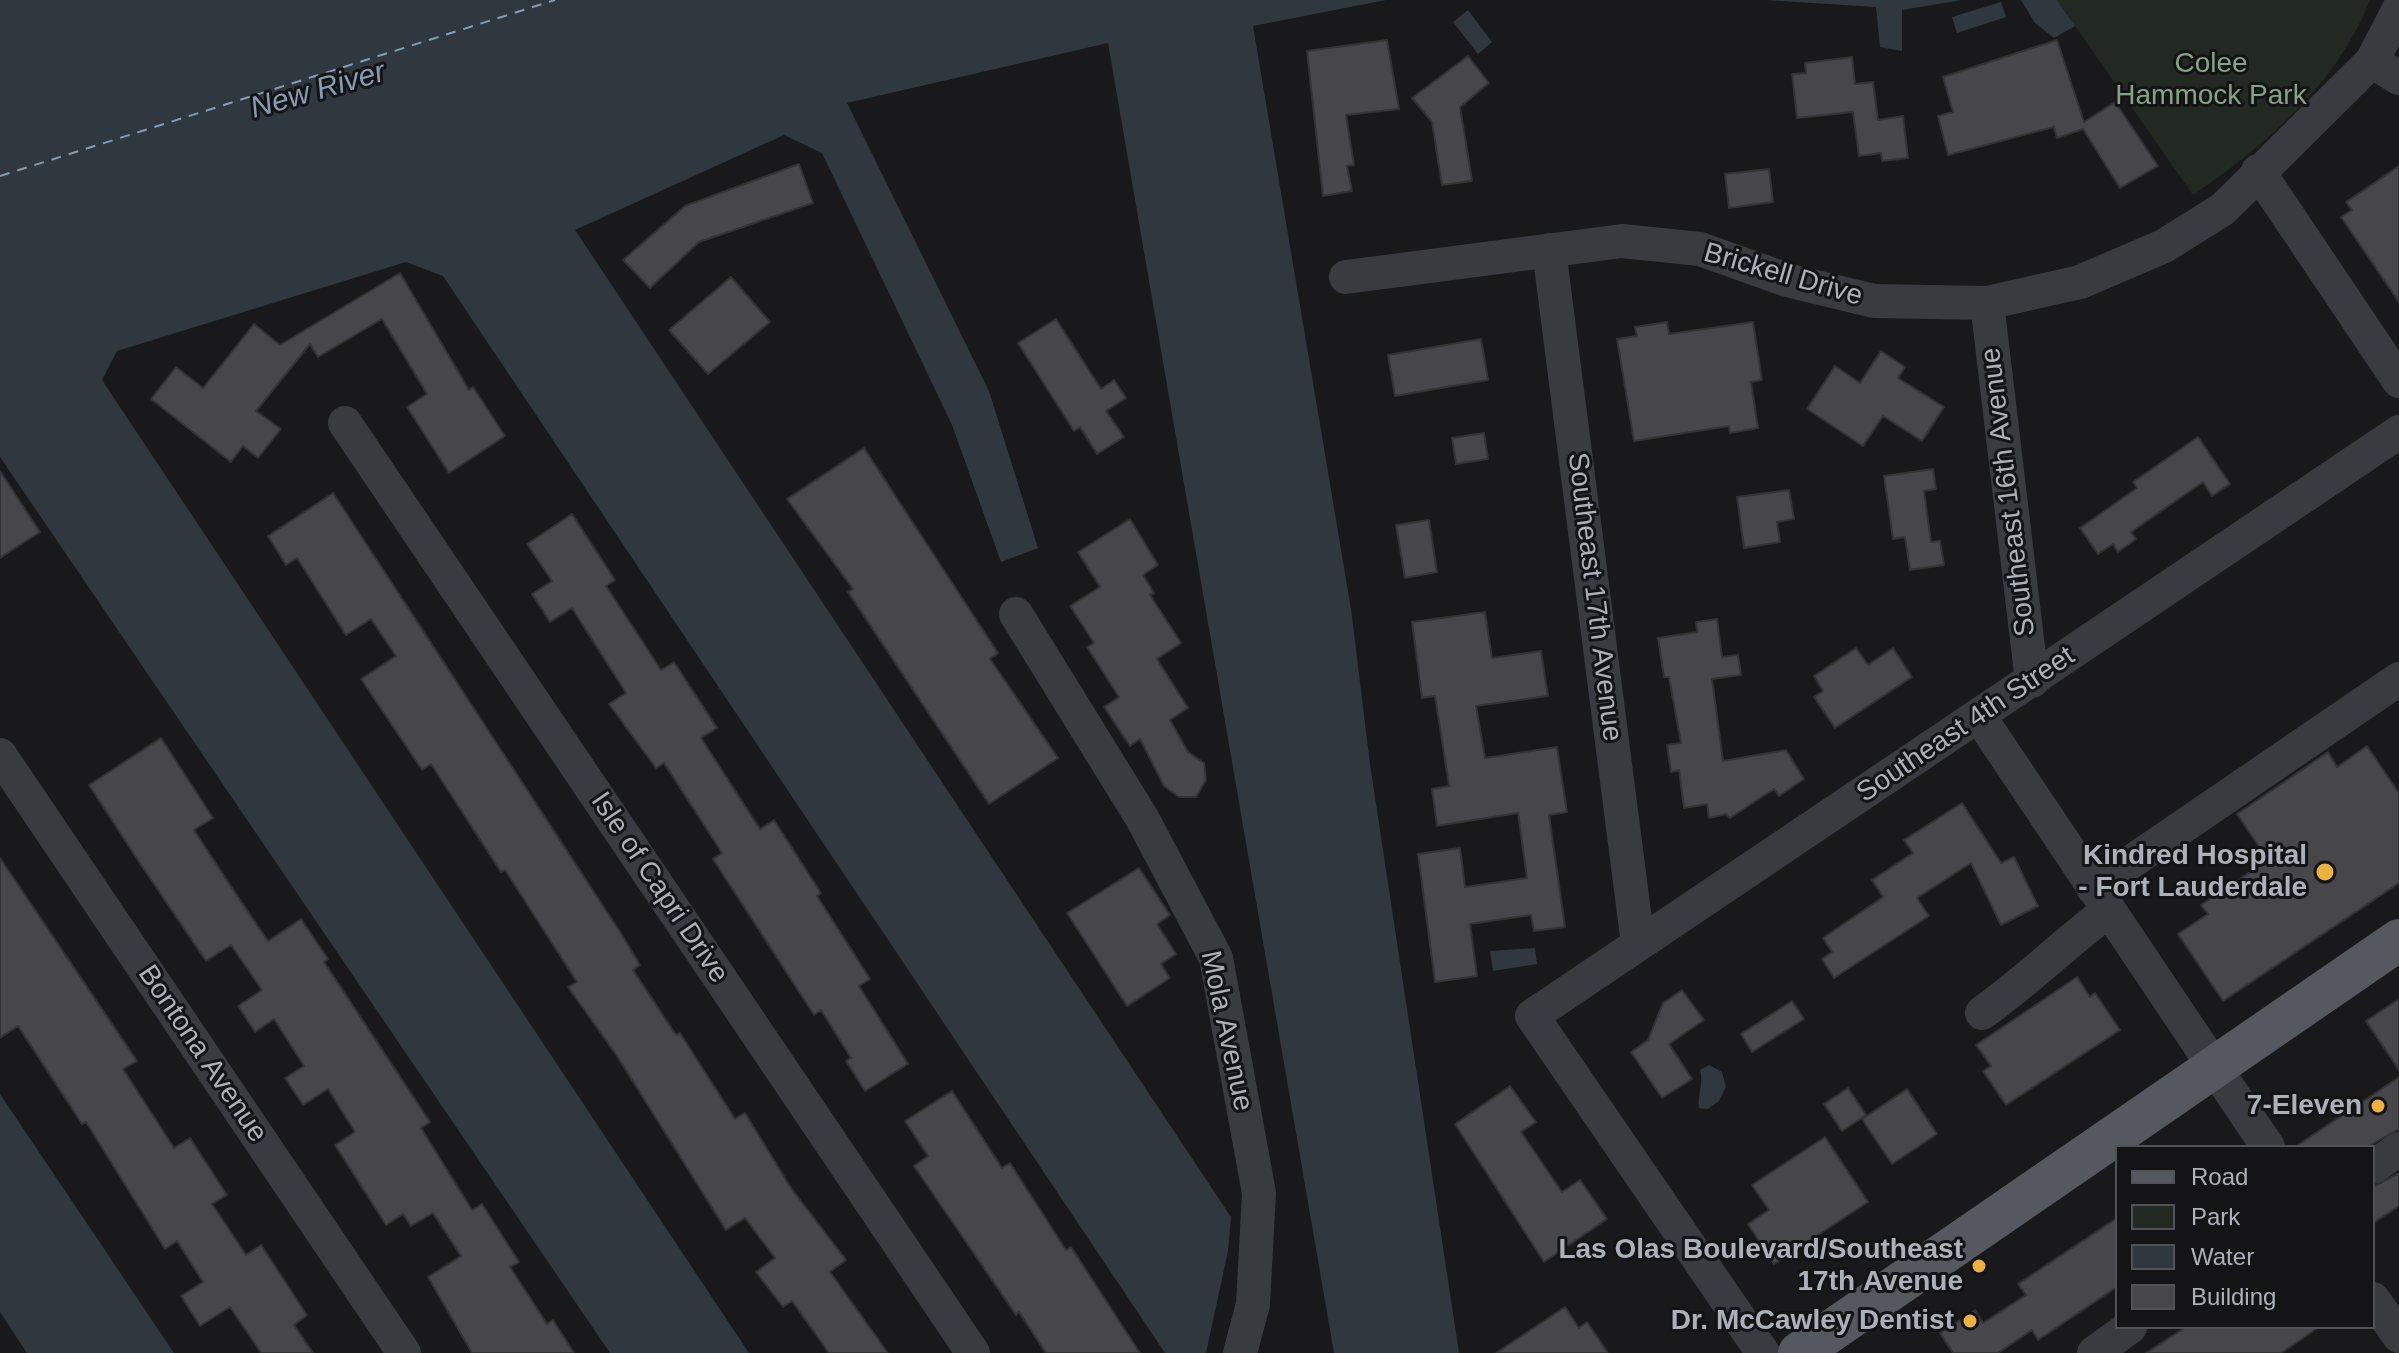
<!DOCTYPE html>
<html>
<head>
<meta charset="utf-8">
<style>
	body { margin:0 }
	#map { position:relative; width:2399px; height:1353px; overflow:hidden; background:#19191b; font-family:Arial,sans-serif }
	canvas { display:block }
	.legend { position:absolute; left:2115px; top:1145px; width:260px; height:184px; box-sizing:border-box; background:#141416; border:2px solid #515258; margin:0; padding:10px 14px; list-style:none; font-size:24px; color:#acb0ba }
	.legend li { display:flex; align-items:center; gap:16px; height:40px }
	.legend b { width:40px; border:2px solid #515258 }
</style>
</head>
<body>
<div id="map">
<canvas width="2399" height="1353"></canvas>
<ul class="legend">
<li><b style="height:10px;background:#56585f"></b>Road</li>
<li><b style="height:22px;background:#212922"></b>Park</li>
<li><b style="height:22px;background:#2f383e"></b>Water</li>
<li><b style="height:22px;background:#46464b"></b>Building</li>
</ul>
</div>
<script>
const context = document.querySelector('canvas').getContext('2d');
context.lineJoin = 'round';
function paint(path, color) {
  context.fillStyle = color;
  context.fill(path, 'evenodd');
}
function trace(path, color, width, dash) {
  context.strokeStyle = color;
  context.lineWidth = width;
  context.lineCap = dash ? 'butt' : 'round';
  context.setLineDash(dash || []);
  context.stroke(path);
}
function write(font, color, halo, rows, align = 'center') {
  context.font = font + ' Arial,sans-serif';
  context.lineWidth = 6;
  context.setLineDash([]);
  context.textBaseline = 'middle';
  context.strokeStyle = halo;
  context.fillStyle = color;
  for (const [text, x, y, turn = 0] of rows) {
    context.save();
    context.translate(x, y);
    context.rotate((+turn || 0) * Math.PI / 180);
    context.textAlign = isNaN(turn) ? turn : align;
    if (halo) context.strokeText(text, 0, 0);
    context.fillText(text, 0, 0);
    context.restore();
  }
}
paint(new Path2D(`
	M2057,0H2370C2337,84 2266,145 2193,195Z`), '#212922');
paint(new Path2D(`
	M0,0H1386L1253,26L1351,609L1370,764L1459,1353H1334L1108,43L847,103L989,391L1038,548L1001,562L952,425L822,153L784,135L575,230L1231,1217L1228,1251L1206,1353H1165L443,276L406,262L117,351L102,380L749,1353H610L0,457Z
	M1765,0H1962L1902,10V51L1880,47L1876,7Z
	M2021,0H2057L2075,26L2054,38L2035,23Z
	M2001,2L2006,17L1957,33L1952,17Z
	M1468,10L1492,42L1478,54L1453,22Z
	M1535,948L1537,964L1493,971L1490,951Z
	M1709,1065L1722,1072L1726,1087L1719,1101L1708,1109L1699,1108C1697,1095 1704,1084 1700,1070Z
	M0,1094L174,1353H27L0,1312Z`), '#2f383e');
trace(new Path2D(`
	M0,176L555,0`), '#849db3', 2, [10, 8]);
const building = new Path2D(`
	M1387,40L1399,109L1346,115L1354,165L1347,166L1352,191L1323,196L1307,51Z
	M2057,40L2084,122L2115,102L2158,166L2120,188L2083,129L2057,138L2054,127L1948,155L1938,116L1953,112L1943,77Z
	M1468,56L1489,83L1460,107L1472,181L1442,185L1432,122L1412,98Z
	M1852,57L1855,84L1873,82L1878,120L1903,116L1908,158L1882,161L1881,153L1859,156L1853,112L1797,118L1792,74L1806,73L1805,63Z
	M799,164L813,203L699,242L650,288L623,260L685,206Z
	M2399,166V302L2341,217L2352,210L2346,202Z
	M1769,169L1773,202L1729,208L1725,174Z
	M400,273L469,390L473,387L505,436L449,473L407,407L427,394L382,319L318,357L310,344L256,411L281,429L258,458L243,446L231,462L151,399L176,367L203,388L254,324L280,345Z
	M731,277L770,322L708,374L669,330Z
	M1056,319L1101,389L1114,380L1126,398L1106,411L1124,437L1097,454L1080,427L1074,431L1018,343Z
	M1667,322L1669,334L1753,322L1762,380L1751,382L1758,428L1730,433L1729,426L1634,441L1617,339L1637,336L1635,327Z
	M1481,339L1488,380L1395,396L1388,355Z
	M1881,351L1905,367L1898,378L1944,407L1922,441L1883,416L1863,446L1807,409L1835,366L1860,383Z
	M1484,433L1488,459L1456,464L1452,438Z
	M2198,437L2230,484L2212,496L2203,482L2131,532L2136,539L2118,552L2113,544L2098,554L2080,528L2137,488L2133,482Z
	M864,448L998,653L990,659L1058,758L989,804L848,592L853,589L787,499Z
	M1933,469L1936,489L1924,491L1931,542L1940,541L1944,565L1910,570L1905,537L1893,539L1884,476Z
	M0,471L40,532L0,558Z
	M1789,490L1794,519L1777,522L1780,542L1744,548L1737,497Z
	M333,493L622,935L640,965L633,970L676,1035L680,1033L735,1119L745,1113L791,1188L846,1260L830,1272L888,1353H829L792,1301L783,1307L756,1272L775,1258L745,1218L726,1230L617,1056L568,987L577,982L505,870L501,872L431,764L422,770L361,679L396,656L371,619L346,635L297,558L286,565L268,536Z
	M572,514L615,580L606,586L661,670L674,662L717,728L701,738L760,829L774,820L821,893L817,896L870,979L859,986L908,1064L865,1091L846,1061L851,1058L821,1010L814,1015L713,859L722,853L664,763L656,768L609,704L626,693L572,608L550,622L532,594L552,581L527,544Z
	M1130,519L1158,565L1143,575L1154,593L1150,595L1181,643L1157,659L1188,708L1170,720L1188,752L1204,763L1206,780L1196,797H1179L1164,786L1140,739L1130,746L1104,707L1119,697L1087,647L1094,643L1070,606L1100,587L1078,552Z
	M1429,520L1437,572L1405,578L1396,525Z
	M1485,612L1492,658L1541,651L1548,696L1476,706L1485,758L1557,747L1567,812L1549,815L1565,927L1534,931L1531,915L1470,924L1477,976L1435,982L1418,854L1460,848L1465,887L1527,878L1518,813L1437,826L1432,789L1449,786L1435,696L1422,698L1412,622Z
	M1717,619L1722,657L1738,655L1741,675L1712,679L1723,761L1786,750L1804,779L1779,796L1774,789L1730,818L1726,814L1709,818L1707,804L1684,808L1679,770L1671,772L1667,745L1681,743L1669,677H1664L1658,638L1697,632L1696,622Z
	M1856,648L1868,665L1893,648L1912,677L1835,728L1814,697L1823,691L1814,676Z
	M161,738L213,818L194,830L234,891L268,941L301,919L328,959L324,962L430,1122L421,1128L472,1210L482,1204L519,1262L510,1267L547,1324L553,1320L574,1353H472L428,1277L461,1256L433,1213L411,1226L403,1214L386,1225L335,1145L355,1132L328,1089L303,1105L285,1078L304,1066L274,1019L255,1032L238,1006L262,990L231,945L206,961L141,865L89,785Z
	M2367,746L2399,793V883L2223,1001L2178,934L2208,914L2201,905L2268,860L2237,814L2328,752L2337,767Z
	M1962,803L2001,863L2014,857L2038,906L2001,925L1971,863L1917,898L1929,916L1834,978L1822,959L1832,952L1823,938L1883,897L1872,880L1913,853L1904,840Z
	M0,858L137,1061L123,1069L174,1148L190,1138L227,1195L212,1204L246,1255L261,1245L307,1315L294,1325L313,1353H261L230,1307L200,1326L181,1296L203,1282L177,1241L165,1249L86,1122L82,1124L18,1026L0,1038Z
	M1139,868L1170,915L1157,924L1176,954L1161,964L1170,978L1127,1006L1067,913Z
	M2077,977L2090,997L2095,993L2120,1030L2006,1105L1983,1071L1991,1066L1976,1045Z
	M1682,990L1704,1020L1669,1044L1692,1079L1662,1098L1631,1052L1648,1040L1663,1003Z
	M2399,999V1070L2366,1021Z
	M1792,1001L1804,1019L1752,1052L1741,1034Z
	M2399,1077V1129L2367,1147H2295Z
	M1510,1086L1536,1122L1521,1132L1562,1192L1580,1180L1607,1219L1544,1262L1455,1124Z
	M1848,1088L1866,1115L1842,1131L1824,1104Z
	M1907,1089L1937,1134L1892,1164L1862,1119Z
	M952,1091L1002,1168L1010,1163L1066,1250L1071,1247L1140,1353H1046L1019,1312L1016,1315L914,1166L928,1156L905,1121Z
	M1825,1137L1868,1202L1774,1264L1748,1224L1769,1210L1752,1185Z
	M2399,1173V1206L2373,1223V1187Z
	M2117,1218V1287L2038,1340L2032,1330L1998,1353H1953L1940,1333L1975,1310L1983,1323L2026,1295L2018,1284Z
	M1565,1307L1579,1328L1587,1322L1608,1353H1496Z
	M2186,1327H2319L2281,1353H2146Z`);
paint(building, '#46464b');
trace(building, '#333337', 2);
trace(new Path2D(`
	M2372,61L2399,78
	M2258,171L2399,381
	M1549,250L1638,944
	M1346,277L1622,241L1700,249L1787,280L1874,301L1987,303L2080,282L2164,246L2223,209L2372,61L2399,9
	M1987,303L2032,681
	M345,423L973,1353
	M1016,614L1142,818L1216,958L1259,1193L1253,1304L1240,1353
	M1979,716L2268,1147
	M0,755L404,1353
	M2093,888L2399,679
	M1982,1013C2027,981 2065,943 2108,911
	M2373,1167L2399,1149
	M2373,1299L2399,1336
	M1763,1353L1532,1016L2399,432
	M2094,1353L2130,1327`), '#3a3b40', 34);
trace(new Path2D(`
	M1799,1353L2399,940`), '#56585f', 42);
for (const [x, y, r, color] of [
	[2325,872,10,"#ebb240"],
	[2378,1106,8,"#ebb240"],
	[1979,1266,8,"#ebb240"],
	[1970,1321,8,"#ebb240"]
]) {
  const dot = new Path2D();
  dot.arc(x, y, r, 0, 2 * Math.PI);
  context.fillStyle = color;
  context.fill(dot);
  trace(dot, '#141416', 3);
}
write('28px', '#84a485', '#141416', [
	["Colee",2211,64],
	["Hammock Park",2211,96]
]);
write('28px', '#acb0ba', '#141416', [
	["Brickell Drive",1783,275,16],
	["Southeast 16th Avenue",2009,492,-97],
	["Southeast 17th Avenue",1594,597,83],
	["Southeast 4th Street",1966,725,-34],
	["Isle of Capri Drive",659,888,56],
	["Mola Avenue",1226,1031,78],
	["Bontona Avenue",202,1054,56]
]);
write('bold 28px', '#acb0ba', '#141416', [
	["Kindred Hospital",2307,856],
	["- Fort Lauderdale",2307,888],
	["7-Eleven",2362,1106],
	["Las Olas Boulevard/Southeast",1963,1250],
	["17th Avenue",1963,1282],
	["Dr. McCawley Dentist",1954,1321]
], 'right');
write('italic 30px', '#849db3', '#141416', [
	["New River",318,91,-16]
]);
</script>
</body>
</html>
